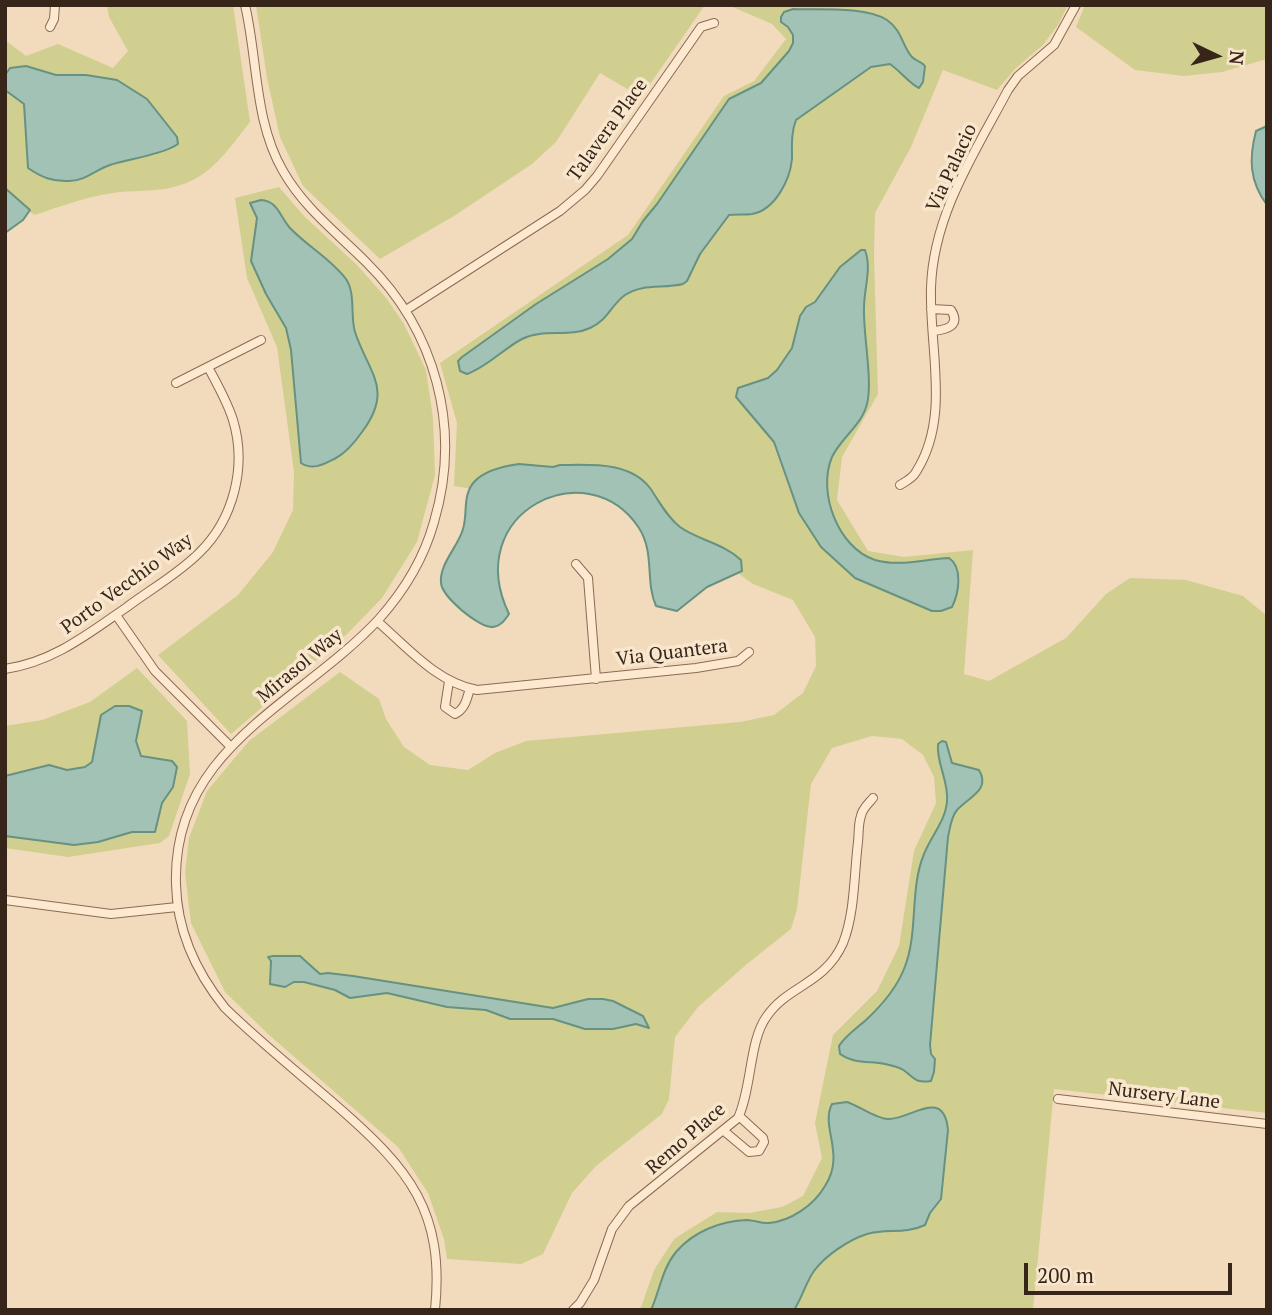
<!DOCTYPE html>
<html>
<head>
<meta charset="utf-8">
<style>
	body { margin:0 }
	#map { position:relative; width:1272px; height:1315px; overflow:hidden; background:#f2dbbc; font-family:"PT Serif",serif }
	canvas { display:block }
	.frame { position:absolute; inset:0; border:7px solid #38251a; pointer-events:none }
	.north { position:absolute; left:1181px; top:21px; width:70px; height:70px; -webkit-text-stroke:5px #f8e6cd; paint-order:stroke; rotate:95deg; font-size:19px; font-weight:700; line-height:28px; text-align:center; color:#38251a }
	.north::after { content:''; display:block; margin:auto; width:24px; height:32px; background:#38251a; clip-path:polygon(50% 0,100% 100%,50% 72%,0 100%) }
	.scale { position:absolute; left:1024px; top:1263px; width:208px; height:32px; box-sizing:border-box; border:4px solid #38251a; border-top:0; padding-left:9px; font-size:21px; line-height:24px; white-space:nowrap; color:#38251a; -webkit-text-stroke:5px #f8e6cd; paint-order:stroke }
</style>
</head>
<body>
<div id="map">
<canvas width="1272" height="1315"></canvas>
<div class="frame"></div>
<div class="north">N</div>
<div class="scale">200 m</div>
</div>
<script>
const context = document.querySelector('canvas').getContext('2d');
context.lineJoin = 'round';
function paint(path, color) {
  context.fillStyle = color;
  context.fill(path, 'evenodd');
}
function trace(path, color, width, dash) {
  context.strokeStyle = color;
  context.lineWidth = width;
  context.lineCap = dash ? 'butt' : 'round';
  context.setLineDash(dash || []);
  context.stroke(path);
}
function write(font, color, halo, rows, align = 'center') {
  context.font = font + ' "PT Serif",serif';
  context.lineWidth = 7;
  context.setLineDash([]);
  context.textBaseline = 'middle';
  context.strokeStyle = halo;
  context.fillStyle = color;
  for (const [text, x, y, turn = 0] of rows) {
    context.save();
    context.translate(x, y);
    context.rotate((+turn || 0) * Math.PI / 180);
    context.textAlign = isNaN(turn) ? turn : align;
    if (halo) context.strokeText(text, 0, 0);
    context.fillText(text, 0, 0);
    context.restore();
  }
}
paint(new Path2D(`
	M107,5H233L250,122C234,142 217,168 193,180C163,194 143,189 113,193C86,197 61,206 35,215L5,198V40L26,56L58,44L113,68L128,51L109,17Z
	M256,5H705L641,97L600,73L556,142L532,164L454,216L380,259L303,186L280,137L267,78Z
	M728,5H1068L1058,25L1043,45L1016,68L997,90L943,70L911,147L875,213L874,256L878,394L842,457L837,500L868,551L904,557L973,550L964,674L989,681L1066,638L1106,594L1130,578L1186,580L1243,596L1267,616V1113L1054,1089L1033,1310H640L654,1270L674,1239L717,1212L749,1213L782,1207L803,1196L822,1158L815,1123L833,1035L877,991L899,946L914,851L936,803L934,777L923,755L902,739L872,736L832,748L811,784L797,909L791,929L747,964L698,1007L675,1037L669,1099L662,1114L596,1166L572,1193L543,1254L521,1264L447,1259L444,1239L428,1193L398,1147L268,1034L225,992L191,923L185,873L189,838L207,791L249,741L340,672L379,699L386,719L404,747L430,765L468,770L495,753L526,741L740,722L774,715L803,693L816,666L815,637L793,600L753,584L637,500L564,481L491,492L454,486L457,423L440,363L628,235L724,96L754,81L786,39L772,24Z
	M1085,5H1267V59L1222,72L1184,76L1135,70L1076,27Z
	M279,187L304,216L357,265L387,299L404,324L426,370L433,418L435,475L417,542L382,598L347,634L231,734L158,655L238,595L273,552L293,510L294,472L277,347L247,278L235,198Z
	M137,668L187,721L190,774L169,836L160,843L68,857L5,848V726L42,720L90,702Z`), '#d0cf90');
const water = new Path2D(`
	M793,9C818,10 866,6 887,20C902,30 903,48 912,57C916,61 921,61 925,66L923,82L919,88C911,85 899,70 890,64L871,67L796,120C791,133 792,145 792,159C790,180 775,210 752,214C745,215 737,214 729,215L700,254L687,281L683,284C663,289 643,283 625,295C611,305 607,321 590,328C569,338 544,328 522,339C503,349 487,367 467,374L460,371L458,361L462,357L536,304L608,259L632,239L643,221L657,204L729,99L761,83L789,51L793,43V35L788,27L781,22V17L784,12Z
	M26,66L56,75H86L117,80L147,99L177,137L178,144C164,154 129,159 110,165C95,170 85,181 69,181C53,182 41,177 28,168L24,104L5,90V75L10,68Z
	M1267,126V205C1249,181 1249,158 1256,131Z
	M5,188L30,210L23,220L5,233Z
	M261,200C278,201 280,217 290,228C307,246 331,259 346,279C356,294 350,316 355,332C369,374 394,389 362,432C355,442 347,452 336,458C324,464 313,471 301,463L291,350L286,328L266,294L251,261L257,218L250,203Z
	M861,250H865C872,269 864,288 864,308C863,334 873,381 867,404C862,425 841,438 832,457C817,492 838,548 875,560C900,567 924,559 949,558C963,567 959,593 952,607L941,611H932L855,578L821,547L799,513L774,442L736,397L738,388L768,378L777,370L792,348L800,316L806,307L815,302L840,267Z
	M519,464L553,467L560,465C590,465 629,461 650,488C659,501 667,517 680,527C698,540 723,543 741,560L742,571L707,587L677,611L656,606C645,582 655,553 639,528C588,450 460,512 509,614C505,620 501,626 493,627C479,628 442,597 441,583C439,564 458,547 463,529C468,513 462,496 474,482C484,471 504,466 519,464Z
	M115,706H129L142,711L136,741L141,756L172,761L177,767L173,787L162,803L155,832H132L98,842L74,845L5,836V776L49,765L67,770L85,767L92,762L101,715Z
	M942,741L946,742L952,763L979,770C991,790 969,797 957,810C951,817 950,828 948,837L930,1045L931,1054L935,1059L934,1072L931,1081C917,1083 916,1080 906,1072C902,1068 890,1065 885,1064C869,1061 854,1064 840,1054L839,1046C845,1036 857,1028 866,1020C881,1006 896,989 904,969C919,933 909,890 924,854C931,836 946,820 947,801C949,781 936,763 938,744Z
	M273,956H300L320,974L328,973L353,976L553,1008L588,999H603L613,1001L643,1016L649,1028L636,1024L613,1029H585L553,1019H510L486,1010L447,1007L387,993L350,998L335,990L304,982H294L285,987L270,984L271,961L268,957Z
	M847,1102C859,1106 877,1119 888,1119C910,1120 944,1086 948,1130L941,1199L930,1213L925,1225C904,1235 888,1228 867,1234C848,1240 825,1256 814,1271C806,1282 802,1298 794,1310H651C660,1290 662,1269 676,1252C694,1231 721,1221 747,1220C754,1220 762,1224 769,1223C791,1221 814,1205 825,1186C846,1154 820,1127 832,1104Z`);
paint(water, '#a1c2b4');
trace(water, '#679181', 2);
const minor = new Path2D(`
	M245,5C258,60 254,121 283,171C304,208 337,233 366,262C436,331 462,428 434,522C424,558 404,591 379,619C300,704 172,747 176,884C177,932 196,972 225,1008C261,1043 301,1075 338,1107C409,1169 445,1211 435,1310
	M50,27L54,19L55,5
	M931,309L951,310C961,326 946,330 933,331
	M406,310L560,211L585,190L597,176L701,27L714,23
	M176,383L261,340
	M900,485C905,482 913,478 916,472C951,417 929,349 931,288C933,215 975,152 1008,90L1018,76L1054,45L1076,5
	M576,564L588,578L596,679
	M116,615L155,671L230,746
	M377,621C407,647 436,682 477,690L696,668L738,661L749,652
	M5,669C53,662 88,634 127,607C151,589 178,574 199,553C234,519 247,466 233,420C227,401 217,384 208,367
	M449,681L445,707L455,714C465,709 467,699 470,688
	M5,900L111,914L177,907
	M1058,1099L1267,1124
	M724,1131L749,1152L759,1151L764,1142L763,1138L739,1116
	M573,1310L580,1303L594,1280L612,1229L629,1206L738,1118C752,1088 749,1040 767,1016C787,986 825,984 843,943C855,913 854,874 858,842C859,834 858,824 861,816C862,809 869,803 873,798`);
trace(minor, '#8b6a54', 10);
trace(minor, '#fce9d0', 8);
write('19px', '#38251a', '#f8e6cd', [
	["Talavera Place",608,130,-54],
	["Via Palacio",952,168,-65],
	["Porto Vecchio Way",127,584,-36],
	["Via Quantera",672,653,-7],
	["Mirasol Way",300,666,-40],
	["Nursery Lane",1164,1096,7],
	["Remo Place",686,1139,-41]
]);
</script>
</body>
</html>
